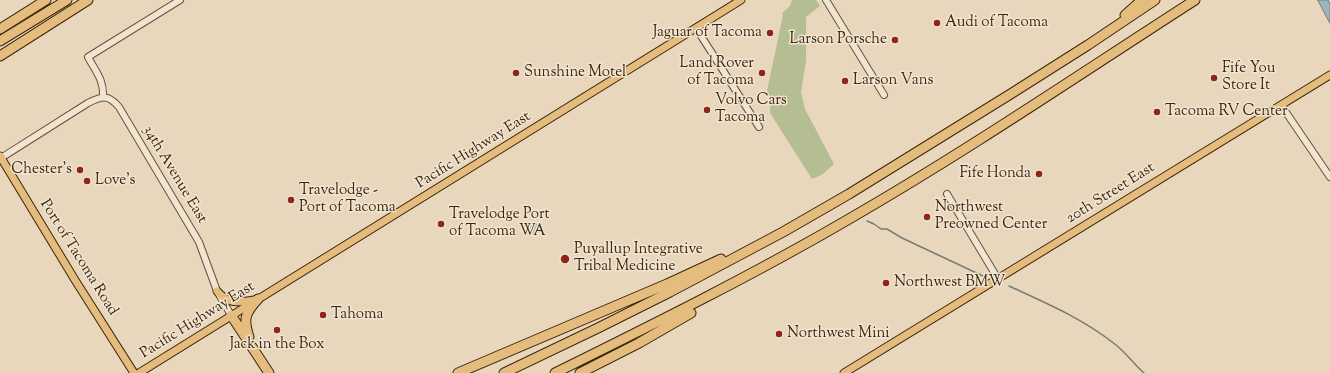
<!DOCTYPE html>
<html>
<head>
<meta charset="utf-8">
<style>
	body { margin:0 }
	canvas { display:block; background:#e8d7bc }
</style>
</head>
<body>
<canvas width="1330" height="373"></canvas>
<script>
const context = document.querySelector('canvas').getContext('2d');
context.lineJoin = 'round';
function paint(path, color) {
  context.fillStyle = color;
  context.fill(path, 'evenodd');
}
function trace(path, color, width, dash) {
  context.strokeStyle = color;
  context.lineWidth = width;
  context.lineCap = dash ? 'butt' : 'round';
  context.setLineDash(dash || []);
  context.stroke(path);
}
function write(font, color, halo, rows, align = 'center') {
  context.font = font + ' "Sorts Mill Goudy",serif';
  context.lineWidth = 3;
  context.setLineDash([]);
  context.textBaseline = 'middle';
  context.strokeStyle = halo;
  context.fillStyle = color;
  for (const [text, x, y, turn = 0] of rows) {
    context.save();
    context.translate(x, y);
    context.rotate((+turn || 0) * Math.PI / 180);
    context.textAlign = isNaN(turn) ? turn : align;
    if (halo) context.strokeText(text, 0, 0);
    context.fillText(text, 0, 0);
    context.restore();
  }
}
paint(new Path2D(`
	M792,0H816L820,6L806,17V61L801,92L805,109L834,164L823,174L812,179L770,113V99L767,91L783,15L782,13L790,6Z`), '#b4be92');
const water = new Path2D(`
	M1318,0H1328L1330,4V23Z
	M527.5 228a5.5 5.5 0 1 1 11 0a5.5 5.5 0 1 1-11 0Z`);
paint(water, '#9cb7bb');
trace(water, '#767d74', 1);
trace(new Path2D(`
	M867,221L874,224L881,229H887L902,238L983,276
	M1009,286C1046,303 1084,319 1116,345C1126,353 1134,364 1144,373`), '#767d74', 1.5);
const minor = new Path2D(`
	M826,0L884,95
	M696,28L759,127
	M103,97C104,80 96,72 88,57L180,0
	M1281,105L1330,177
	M1,158L88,103C102,96 108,94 119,107L199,242L217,291L231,315
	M947,194L998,279`);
const major = new Path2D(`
	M0,156L75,280L134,373
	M217,291C228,304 238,303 254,300
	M139,373L741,0
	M844,373L1330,75`);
const highway = new Path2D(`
	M1125,15L1142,0
	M0,29L46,0
	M0,41L67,0
	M0,56L88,0
	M0,158H1
	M231,315L269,373
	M249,337C243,319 245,313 258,299
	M458,373L667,284L721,259
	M504,373L598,328L670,292L783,232L849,194L1009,95L1088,45L1155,0
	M555,373C654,324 753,275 849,219C967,151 1080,74 1195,0
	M580,373L639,343L691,313`);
trace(minor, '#685236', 8);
trace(major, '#3e250a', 9);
trace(highway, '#3e250a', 11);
trace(minor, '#f0e5d3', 6);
trace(major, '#e4bc7e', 7);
trace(highway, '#e4bc7e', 9);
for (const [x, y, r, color] of [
	[937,23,4,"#8f2418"],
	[770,33,4,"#8f2418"],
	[895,40,4,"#8f2418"],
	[516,73,4,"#8f2418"],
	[762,73,4,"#8f2418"],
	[1214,78,4,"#8f2418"],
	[845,81,4,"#8f2418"],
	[707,110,4,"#8f2418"],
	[1157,112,4,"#8f2418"],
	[80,170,4,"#8f2418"],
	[1039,174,4,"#8f2418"],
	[87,181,4,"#8f2418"],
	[291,200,4,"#8f2418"],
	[927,217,4,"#8f2418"],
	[441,224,4,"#8f2418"],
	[565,259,5,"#8f2418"],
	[886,283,4,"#8f2418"],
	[323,315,4,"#8f2418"],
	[277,330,4,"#8f2418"],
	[779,334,4,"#8f2418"]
]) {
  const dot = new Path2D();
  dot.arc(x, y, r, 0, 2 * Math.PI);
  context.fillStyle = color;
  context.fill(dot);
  trace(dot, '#f0e5d3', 1.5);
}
write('15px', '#3e250a', '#f0e5d3', [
	["Audi of Tacoma",945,23],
	["Jaguar of Tacoma",762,33,"right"],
	["Larson Porsche",887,40,"right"],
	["Land Rover",754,64,"right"],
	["of Tacoma",754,81,"right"],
	["Fife You",1222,69],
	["Store It",1222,86],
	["Sunshine Motel",524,73],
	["Larson Vans",853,81],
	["Volvo Cars",715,101],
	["Tacoma",715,118],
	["Tacoma RV Center",1165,112],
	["Chester's",72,170,"right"],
	["Fife Honda",1031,174,"right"],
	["Love's",95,181],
	["Travelodge -",299,191],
	["Port of Tacoma",299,208],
	["Northwest",935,208],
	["Preowned Center",935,225],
	["Travelodge Port",449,215],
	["of Tacoma WA",449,232],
	["Puyallup Integrative",574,250],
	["Tribal Medicine",574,267],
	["Northwest BMW",894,283],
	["Tahoma",331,315],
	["Northwest Mini",787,334],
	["Jack in the Box",277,345,"center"]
], 'left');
write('15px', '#3e250a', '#f0e5d3', [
	["Pacific Highway East",474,151,-32],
	["34th Avenue East",174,175,59],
	["20th Street East",1111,194,-32],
	["Port of Tacoma Road",78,258,58],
	["Pacific Highway East",198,321,-32]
]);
</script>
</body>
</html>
